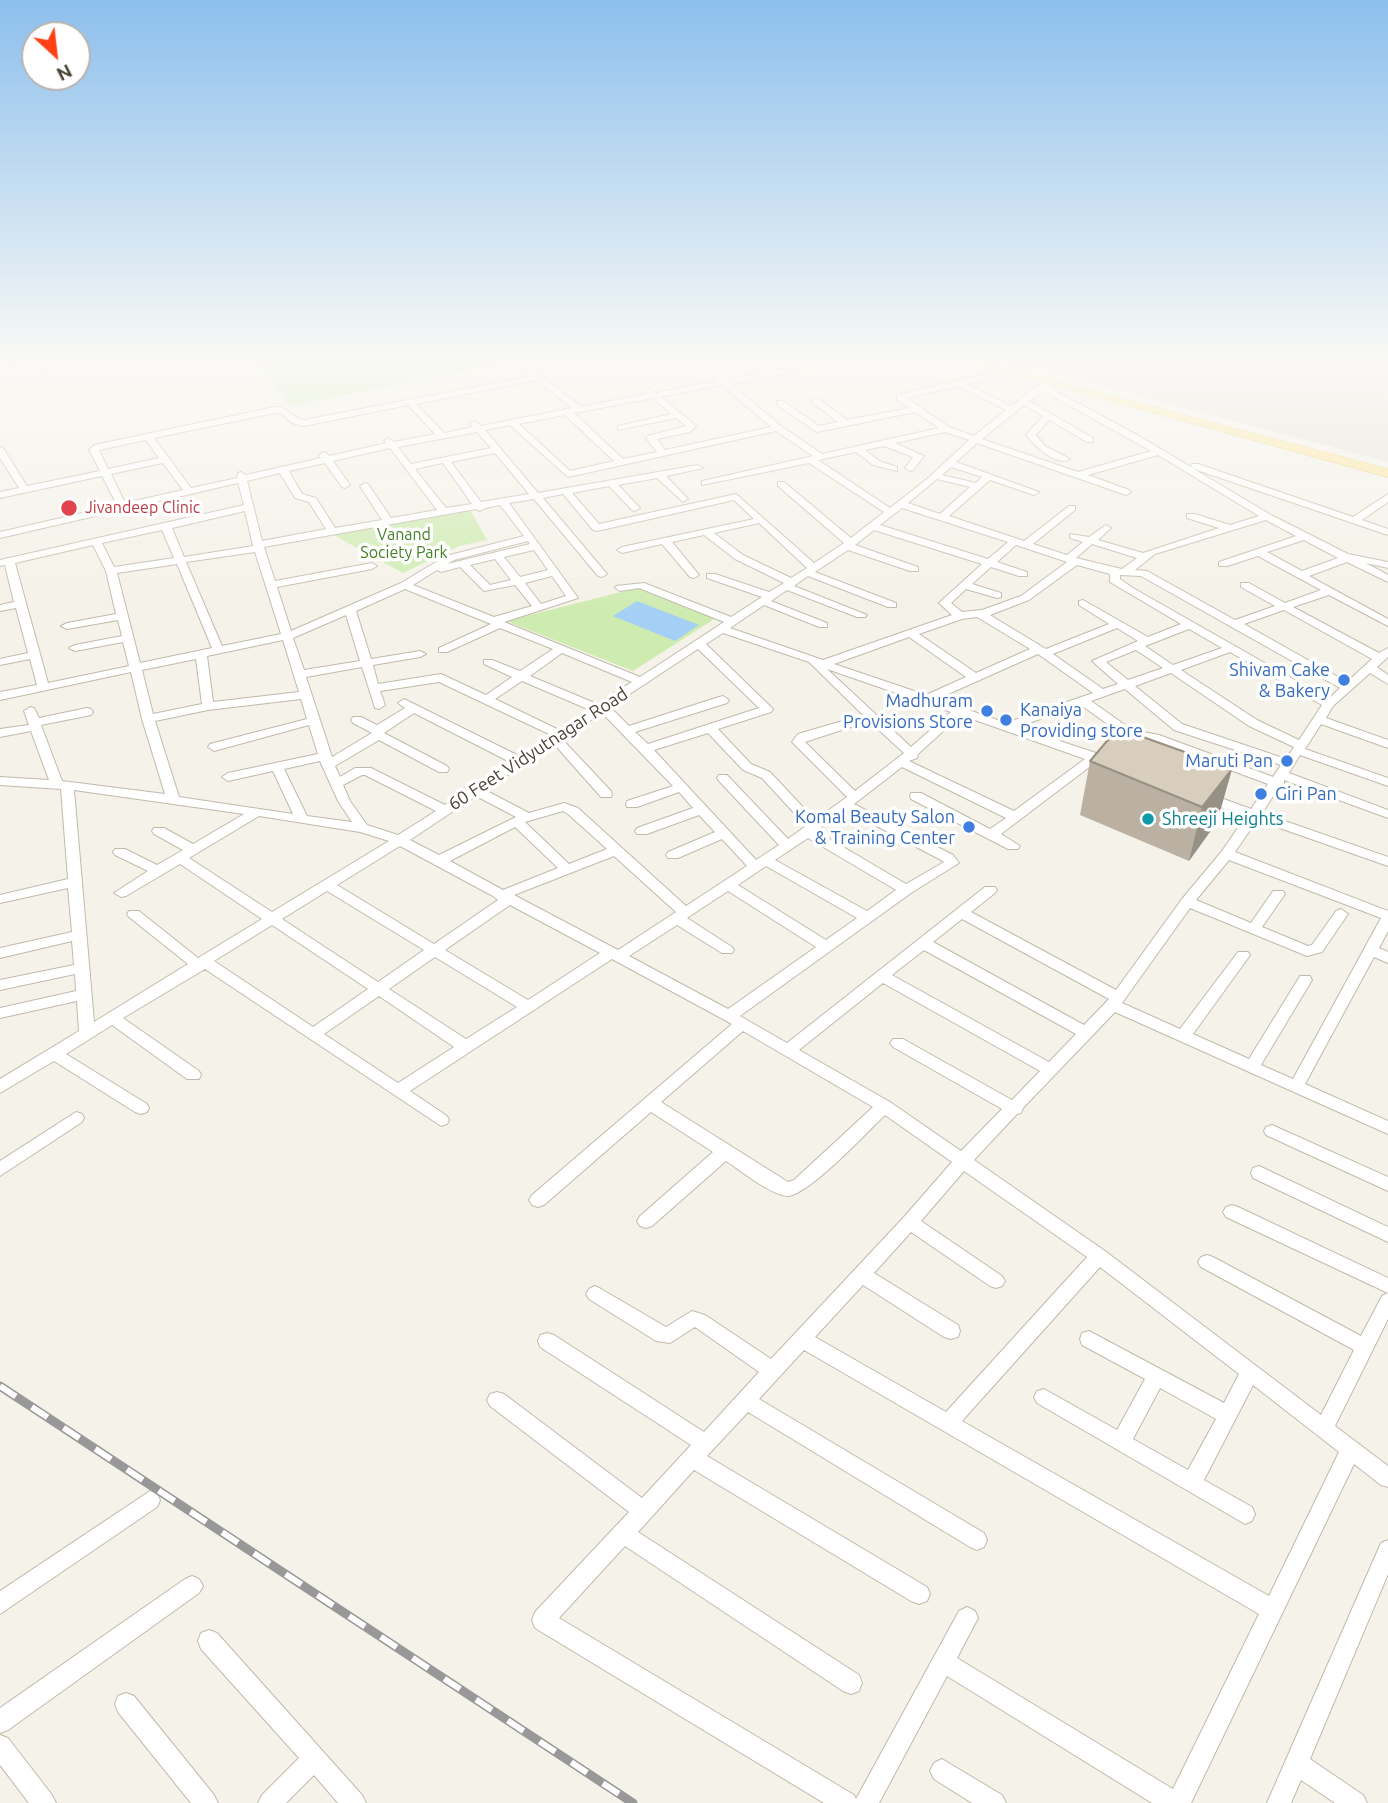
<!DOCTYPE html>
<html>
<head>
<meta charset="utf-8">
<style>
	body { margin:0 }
	#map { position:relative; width:1388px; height:1803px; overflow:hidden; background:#f5f2e9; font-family:Ubuntu,sans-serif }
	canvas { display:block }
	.north { position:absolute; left:21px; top:21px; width:70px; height:70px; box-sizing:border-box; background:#fff; border:2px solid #b7b4af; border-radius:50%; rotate:153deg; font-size:19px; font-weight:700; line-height:28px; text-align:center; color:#4a4337 }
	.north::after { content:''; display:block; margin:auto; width:24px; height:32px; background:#ff4216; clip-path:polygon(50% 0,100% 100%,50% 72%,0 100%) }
</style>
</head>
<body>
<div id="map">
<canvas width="1388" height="1803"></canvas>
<div class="north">N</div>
</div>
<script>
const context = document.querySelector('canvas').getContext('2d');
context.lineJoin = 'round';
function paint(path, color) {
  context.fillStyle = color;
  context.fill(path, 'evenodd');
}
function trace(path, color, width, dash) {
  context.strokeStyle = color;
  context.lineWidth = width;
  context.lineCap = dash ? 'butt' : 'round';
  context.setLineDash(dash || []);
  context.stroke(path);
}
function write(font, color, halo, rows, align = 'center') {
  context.font = font + ' Ubuntu,sans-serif';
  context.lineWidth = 7;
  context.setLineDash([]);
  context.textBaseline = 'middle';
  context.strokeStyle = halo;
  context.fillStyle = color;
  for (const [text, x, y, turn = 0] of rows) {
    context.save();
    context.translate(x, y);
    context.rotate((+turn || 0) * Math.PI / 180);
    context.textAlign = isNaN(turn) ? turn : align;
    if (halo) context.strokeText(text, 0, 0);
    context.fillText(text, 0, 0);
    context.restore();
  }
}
paint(new Path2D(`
	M1007,361H1388V462Z`), '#e5e1da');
paint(new Path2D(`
	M255,361H514L291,406Z
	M469,508L487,540L459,546L403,573L328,532Z
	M641,587L719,616L633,671L506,621Z`), '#ceebb0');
paint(new Path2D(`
	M637,601L699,625L675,641L613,616Z`), '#a3d0f4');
const minor = new Path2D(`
	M16,361H32L0,369V363Z
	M36,361H44L55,377L54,379H48Z
	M69,361H77L85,371L78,373Z
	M514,361H523L581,407L647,394L646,392L650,389L656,393L717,381L715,378L719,375L726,379L826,361H841L837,364L731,384L781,426L822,454L939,428L915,412L817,432L777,405V401H783L819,426L838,422L813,403V399H819L847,420L909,408L897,399V395L1018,366L1022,369L1021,371L968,384L1011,406C1023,398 1044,377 1057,377V381L1048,387L1139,436L1191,467L1192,464H1198L1353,517L1388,494V502L1362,520L1388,529V535L1194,469L1271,515L1348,554L1388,562V568L1366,563L1388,575V582L1347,562L1309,576L1388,619V626L1329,595L1293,607L1379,653L1388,648V657L1377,667L1388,675V684L1370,673L1333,706L1326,718L1388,740V748L1321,724L1305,749L1388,778V786L1300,755L1289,773L1388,810V818L1284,780V783L1279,787L1262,813L1388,857V866L1257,820L1235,852L1388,911V931L1379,948L1388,952V963L1374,957L1305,1084L1388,1121V1134L1115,1012L1023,1108L1021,1113L1017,1114L974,1160L1105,1251L1321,1415L1354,1350L1201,1267L1198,1262L1201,1257L1207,1255L1213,1257L1361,1336L1382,1296L1388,1293L1226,1217L1223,1212L1226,1207L1232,1205L1238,1207L1388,1278V1319L1335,1426L1388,1466V1487L1381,1485L1354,1464L1191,1803H1152L947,1676L879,1803H824L535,1628L532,1620L535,1612L629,1512L490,1406L487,1400L490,1394L497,1392L504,1394L642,1498L691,1445L540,1347L538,1341L540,1335L547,1333L554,1335L704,1432L759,1372L695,1327L670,1343L656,1341L589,1299L586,1294L589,1289L595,1286L601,1289L666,1327L692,1311L705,1315L771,1359L904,1217L952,1162L885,1115C867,1132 810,1194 788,1196C772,1196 740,1170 726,1161L652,1226L646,1228L640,1226L637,1221L640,1216L713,1152L651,1112L544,1205L538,1207L532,1205L529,1200L532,1195L732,1024L612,959L410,1091L447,1116L449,1120L447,1124L441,1126L205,969L123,1018L199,1071L201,1075L199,1079H187L112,1025L66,1054L147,1104L149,1108L147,1112L141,1114L135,1112L54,1061L0,1093V1079L79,1031L77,1001L0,1018V1008L76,991L75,974L0,990V980L74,965L72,941L0,958V948L72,932L68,888L0,903V895L68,879L61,789L0,785V777L49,780L31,731L0,737V729L29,725L24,711L30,707L34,708L39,718L87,708L91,709L93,712L91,715L41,725L62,781L165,794L142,719L131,672L0,700V692L37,685L30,659L0,665V659L28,653L16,608L0,611V605L14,602L5,565L0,566V560L244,505L238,483L0,538V532L117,505L102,476L0,498V492L19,488L0,458V447L3,448L27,486L100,471L89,450L94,445L275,407C289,407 292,418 304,420L531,376ZM536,380L572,408L481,426L475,421L470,424L473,427L444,433L416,404ZM722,385L771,427L665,450L657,439L690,432L696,426L661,397ZM959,386L1006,410L974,436L949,427L907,398ZM1043,391L1151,451L1078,472L982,439L1024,405L1043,416L1026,435C1035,446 1056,467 1070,459L1045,446L1036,435L1049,420L1087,442H1093V438L1029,401ZM653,398L671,414L618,426V430L676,418L686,426L648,436L646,438L657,452L623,459L574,413ZM408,405L435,434L394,442L389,438L384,441L386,443L330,456L324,452L319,455L321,458L246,475L241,472L238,473L237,478L191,488L154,438L275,413H281L292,423L304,426ZM565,415L614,461L570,471L519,424ZM510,425L568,477L776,431L813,456L702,481V485L809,463L884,512L851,538L784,482H778V486L844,543L814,563L736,494L599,524L572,493L609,486L632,510L635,511L640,508L618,485L657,478L683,502L688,499L666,476L703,468L698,465L538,493L485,430ZM477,432L491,448L411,464L398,447ZM945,432L969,440L927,479L890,508L818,460L856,452L873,465L897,471V467L879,461L865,450L884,446L913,457L905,468L910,471L913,470L924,456L895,443ZM146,440L159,458L108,469L99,450ZM977,443L1126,495L1131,492L1129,490L1088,475L1158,455L1259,516L1230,525L1195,514H1187V518L1219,528L1143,553L1098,540L1111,528L1106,525L1089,537L1070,534V538L1083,542L1067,555L1033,544L1075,510V506H1069L1024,541L949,516L990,480L1034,495L1039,492L956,462ZM390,448L437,510L391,518L368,484L365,483L360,486L382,520L335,528L316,498L302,494L289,471L325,463L342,487L345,488L350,485L333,461ZM495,453L529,494L481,502L451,462ZM163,463L183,490L125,503L111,474ZM443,463L472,504L446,508L415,469ZM951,467L982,477L976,483L942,475ZM280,473L295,498L309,502L326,529L262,541L247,481ZM937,479L970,487L940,514L908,503ZM563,494L593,530L597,531L734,500L754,519L622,547L617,550L622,553L662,544L690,577L694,578L699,575L672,542L704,535L735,559L784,583L769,592L715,574H707V578L762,597L731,617L644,583L616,586L615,588L620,591L639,588L724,622L640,677L504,622L578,598L509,503L534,499L598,576L602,577L607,574L543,498ZM500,505L524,536L446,556L401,583L291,631L277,587L372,569L377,566L372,563L275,581L264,547L476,509L480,511L485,508ZM902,508L1008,542L988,559L880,525ZM245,511L253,546L184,557L172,528ZM1266,520L1296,536L1219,562V566H1227L1258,556L1321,590L1285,603L1249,583H1241V587L1275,606L1235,620L1147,571L1135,570L1155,554ZM759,523L807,568L791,578L743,555L714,533ZM162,530L174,558L114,567L102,543ZM874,530L982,564L939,603L952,615L823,660L730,628L764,605L819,627H827V623L771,601L787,590L857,617H865L867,615L794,586L808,576L888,607H896V603L815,572L848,550L910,571H918V567L855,545ZM1304,540L1338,558L1302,571L1267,552ZM528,541L530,544L447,564L454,560ZM1092,544L1137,558L1122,569L1076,558ZM93,545L106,571L116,614L67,623L61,626L67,629L118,620L122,636L75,645L69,648L75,651L123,642L129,666L48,683L15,563ZM1016,545L1067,562L1021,596L982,610L962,612L951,603L966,589L997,598L1001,597V593L972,584L991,567L1019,576H1027V572L997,562ZM534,550L548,570L520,577L504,557ZM255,552L281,634L222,646L186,562ZM495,559L511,580L490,585L470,565ZM177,564L212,648L140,663L117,573ZM1077,565L1110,574V582L1181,624L1148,637L1083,600L1079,601V605L1109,624L1046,649L990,615L1029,600ZM460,567L484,591L515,585L532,606L494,617L413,585L437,570L441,572ZM1120,575L1141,576L1340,688L1328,699L1133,588L1120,579ZM552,576L566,596L541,604L525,583ZM405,589L491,624L439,648V652H447L500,628L553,649L520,671L492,660H484V664L512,677L486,695L441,674L378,684L373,665L420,657L426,654L420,651L371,659L356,611ZM1284,610L1372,659L1347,682L1244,624ZM346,615L360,661L304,670L293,638ZM977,617L1030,649L976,673L919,634L962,619ZM1117,628L1138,641L1092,661L1118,684L1103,689L1053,654ZM1189,629L1222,648L1173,665L1145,646ZM723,633L809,662L863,715L798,734L792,742L847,797L815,820L770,772L751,764L718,729L771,712L773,709L706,644ZM909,637L966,677L926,695L834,664ZM283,640L299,692L213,702L207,656ZM698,649L759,708L648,744L635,732L727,703L729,700L723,696L719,697L629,726L610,707ZM1136,650L1163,668L1128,680L1106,662ZM1230,652L1322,705L1299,740L1257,720L1181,670ZM562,653L632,682L597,704L530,676ZM1038,654L1093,693L1006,723L937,699ZM196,659L202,704L153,714L142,670ZM362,667L375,708L379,709L385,705L380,691L439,682L551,735L519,756L404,699L398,703L405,708L377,725L361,717H353L351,720L353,723L372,733L332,757L306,677ZM827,669L951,712L911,747ZM1171,673L1249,726L1294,747L1286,759L1182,724L1135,686ZM522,681L590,710L559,730L495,699ZM1125,689L1174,730L1281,765L1273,777L1159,735L1132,730L1091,701ZM301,699L307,719L210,744L208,747L214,751L309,725L318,754L228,773L222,777L228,781L273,771L293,814L179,797L155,721L208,710ZM1081,705L1124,736L1152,741L1268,784L1251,809L1210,794H1200L1199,797L1200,800L1246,816L1222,851L1182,899L1116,990L971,912L995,893L997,890L995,887H985L787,1043L740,1016L911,893L959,863L953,855L854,804L902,767L1006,818L990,829L921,793H911L910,796L911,799L1008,849H1018L1020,846L1001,834L1096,762L1110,767L1116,763L1099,754L1017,727ZM414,713L510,762L445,805L371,768H355L340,777L335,766L379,740L439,772H447L449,769L447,766L384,733ZM602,713L673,786L627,801L626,804L627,807H637L679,792L693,808L637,828L635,831L637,834H647L699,815L715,832L668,852L666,855L668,858H678L722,839L747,866L686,906L578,808L564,803L529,813L485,790L554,744L601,797H611L612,794L611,791L562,739ZM961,715L1085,759L1014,811L909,761L917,758L918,754ZM869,721L904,753L855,791L805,742ZM708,733L743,770L762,778L806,826L788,839L727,775H719L717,778L719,781L779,845L756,860L654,750ZM320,761L338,801L352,822L307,816L284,769ZM362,775H365L436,811L398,835L367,825L350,801L343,785ZM74,790L244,814L193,844L164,828H154L152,831L154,834L183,850L157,865L125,849H115L113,852L115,855L148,871L114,893L121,897L126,896L180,864L262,919L198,958L139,911H129L127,914L129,917L188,964L94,1022ZM476,796L516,817L439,855L410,840ZM846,810L943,861L944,862L906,884L816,831ZM563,811L568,814L607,849L569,864L525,822ZM259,816L360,832L389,841L272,912L189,858ZM515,827L558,868L503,890L450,861ZM808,838L896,890L867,911L775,860ZM400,846L493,896L498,900L434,944L337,885ZM614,856L676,912L618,950L514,895ZM1229,860L1381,918L1293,1079L1261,1065L1312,980L1310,976H1300L1249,1059L1193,1034L1248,958L1250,955L1248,952H1238L1180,1029L1122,1003L1190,908L1307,956L1322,952L1348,914L1341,909L1336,911L1312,945L1308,946L1262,927L1285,894L1283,891H1273L1251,923L1196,900ZM766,866L857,918L826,940L738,885ZM327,891L424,950L378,982L282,919ZM728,891L816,947L728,1009L629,956L677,925L722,953H732L734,950L732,947L687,918ZM510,905L600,953L528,1000L445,950ZM962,919L1109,999L1084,1025L933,942ZM272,925L368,989L313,1027L214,961ZM924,950L1076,1034L1049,1062L892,975ZM435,957L517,1007L466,1039L389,989ZM883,983L1040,1071L1012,1100L903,1039H893L890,1043L893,1047L1002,1109L961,1151L890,1102L799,1050ZM379,996L454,1047L398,1083L324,1034ZM743,1031L873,1107L794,1180L788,1182L661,1102ZM964,1171L1087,1257L946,1412L815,1337L863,1285L944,1337L951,1339L958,1337L960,1331L958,1325L874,1273L911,1232L990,1286L996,1288L1002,1286L1005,1281L1002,1276L921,1221ZM1100,1267L1239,1374L1224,1403L1089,1331L1082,1333L1080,1339L1082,1345L1145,1379L1117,1430L1044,1389L1037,1391L1034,1397L1037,1403L1245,1524L1252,1521L1255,1514L1252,1507L1204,1480L1253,1385L1339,1452L1269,1596L962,1421ZM804,1350L1259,1614L1173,1789L957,1658L978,1618L975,1611L967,1607L959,1611L856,1799L854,1795L559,1618L625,1546L843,1691L851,1694L859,1691L862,1683L859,1675L638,1532L694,1470L911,1601L919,1604L927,1601L930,1594L927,1587L707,1456L748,1412L970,1547L977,1550L984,1547L987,1540L984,1533L759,1399ZM1160,1388L1216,1419L1188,1470L1133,1439Z
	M76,1112L82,1114L84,1118L82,1122L0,1176V1161Z
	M1272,1125L1388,1177V1191L1266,1135L1264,1131L1266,1127Z
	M1259,1166L1388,1227V1242L1253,1178L1251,1173L1253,1168Z
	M150,1491L157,1493L160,1500L157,1507L0,1614V1591Z
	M1388,1540V1574L1310,1759L1363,1795L1367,1803H1335L1301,1780L1291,1803H1267L1381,1543Z
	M192,1576L199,1579L203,1586L199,1593L8,1730L0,1733V1708L185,1579Z
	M209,1630L217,1633L362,1795L366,1803H338L314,1775L286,1803H258L262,1795L299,1758L201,1649L198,1641L201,1633Z
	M126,1693L134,1696L214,1795L218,1803H191L118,1712L115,1704L118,1696Z
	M0,1735L8,1738L52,1795L56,1803H29L0,1765Z
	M942,1759L1002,1795L1006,1803H972L934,1779L930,1771L934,1763Z`);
const major = new Path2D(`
	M966,361H981L1388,469V477Z`);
trace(minor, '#c1baab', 2);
trace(major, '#eac762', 1);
paint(minor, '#fff');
paint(major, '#ffe698');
const rail = new Path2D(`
	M0,1386L633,1803`);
trace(rail, '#989898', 9);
trace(rail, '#fff', 6, [19]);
paint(new Path2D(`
	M1090,761L1232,769L1217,822L1189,861L1080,815Z`), '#bab1a3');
paint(new Path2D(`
	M1232,769L1217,822L1189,861L1202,807Z`), '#979085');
const building = new Path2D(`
	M1118,728L1232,769L1202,807L1090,761Z`);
paint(building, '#d8cebe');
trace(building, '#979085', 2);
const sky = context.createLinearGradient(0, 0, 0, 613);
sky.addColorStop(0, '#8cbfed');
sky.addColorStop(0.59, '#faf9f5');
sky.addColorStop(1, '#faf9f500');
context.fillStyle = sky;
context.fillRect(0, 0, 1388, 613);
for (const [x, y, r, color] of [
	[69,508,9,"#e0444e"],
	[1344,680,7,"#3f7fe0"],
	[987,711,7,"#3f7fe0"],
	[1006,720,7,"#3f7fe0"],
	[1287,761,7,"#3f7fe0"],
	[1261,794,7,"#3f7fe0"],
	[1148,819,7,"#0f9aa8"],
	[969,827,7,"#3f7fe0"]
]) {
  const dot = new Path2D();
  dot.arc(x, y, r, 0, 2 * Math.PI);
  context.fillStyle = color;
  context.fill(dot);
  trace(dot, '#fff', 2.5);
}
write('16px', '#be3a42', '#fff', [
	["Jivandeep Clinic",85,508]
], 'left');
write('16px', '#447f26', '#fff', [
	["Vanand",404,535],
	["Society Park",404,553]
]);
write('18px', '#366cbe', '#fff', [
	["Shivam Cake",1330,670],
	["& Bakery",1330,691],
	["Madhuram",973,701],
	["Provisions Store",973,722],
	["Kanaiya",1020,710,"left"],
	["Providing store",1020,731,"left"],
	["Maruti Pan",1273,761],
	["Giri Pan",1275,794,"left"],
	["Komal Beauty Salon",955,817],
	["& Training Center",955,838]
], 'right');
write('18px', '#4a4337', '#fff', [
	["60 Feet Vidyutnagar Road",538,749,-33]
]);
write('18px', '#0d838f', '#fff', [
	["Shreeji Heights",1162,819]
], 'left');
</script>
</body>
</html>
